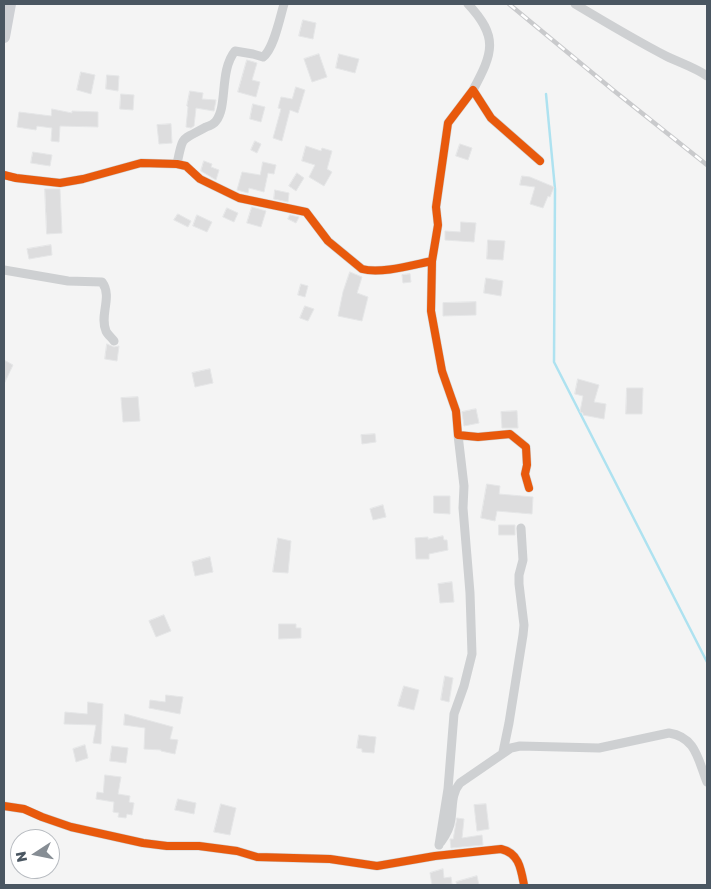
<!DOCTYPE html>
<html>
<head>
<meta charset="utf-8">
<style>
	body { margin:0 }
	#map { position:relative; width:711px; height:889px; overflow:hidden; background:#f4f4f4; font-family:"Golos Text",sans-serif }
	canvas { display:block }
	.frame { position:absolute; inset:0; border:5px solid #4a5661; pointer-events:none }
	.north { position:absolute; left:10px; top:829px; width:50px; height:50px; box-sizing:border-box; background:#fff; border:1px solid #b7bbc0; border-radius:50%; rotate:259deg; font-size:14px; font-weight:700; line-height:20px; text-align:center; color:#4a5661 }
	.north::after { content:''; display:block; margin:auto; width:18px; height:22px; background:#868d94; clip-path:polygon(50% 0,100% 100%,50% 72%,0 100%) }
</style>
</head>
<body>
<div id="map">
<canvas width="711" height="889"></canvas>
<div class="frame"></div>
<div class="north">N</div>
</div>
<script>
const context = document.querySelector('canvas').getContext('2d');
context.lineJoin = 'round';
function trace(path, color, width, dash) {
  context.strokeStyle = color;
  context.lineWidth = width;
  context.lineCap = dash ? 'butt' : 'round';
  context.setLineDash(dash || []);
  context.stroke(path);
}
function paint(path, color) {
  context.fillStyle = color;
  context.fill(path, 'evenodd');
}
trace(new Path2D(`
	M546,94L555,189L554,362L707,662`), '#aee2f0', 2.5);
const building = new Path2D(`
	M303,20L316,23L313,39L299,36Z
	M319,54L327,77L312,82L304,59Z
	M339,54L359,59L355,73L336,68Z
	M247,60L257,63L252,80L260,82L256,97L238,92Z
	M81,72L95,75L91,94L77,90Z
	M107,75L119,76L118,91L106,89Z
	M296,87L305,90L298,113L290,110L282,141L273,138L281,109L278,108L281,97L292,99Z
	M190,91L203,93L202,99L216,100L214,111L196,108L194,126L191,128L186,127L188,107L187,106Z
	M121,94L134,95L133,110L120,109Z
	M253,104L265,107L261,122L250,119Z
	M52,109L72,113V111L98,112V127L60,126L59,142L51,141L52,128L37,126L36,130L17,127L19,112L51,116Z
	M171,124L172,143L159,144L157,125Z
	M255,141L261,144L257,153L251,150Z
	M460,144L472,148L468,160L456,156Z
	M306,146L321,151L322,148L332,151L327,169L332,172L324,186L309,177L315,165L302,161Z
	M33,152L52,155L50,166L31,163Z
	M204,161L212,164L211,167L219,170L216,180L201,171Z
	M263,162L276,165L274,174L268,173L264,192L249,188L248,193L237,190L242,172L260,175Z
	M297,173L304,178L296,191L289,186Z
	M522,176L530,177L554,187L550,197L548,196L543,208L530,204L535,187L520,185Z
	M45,189H60L62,233L47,234Z
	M275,190L289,193L288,202L274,199Z
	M252,207L266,211L261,227L247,223Z
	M227,208L238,213L234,222L223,217Z
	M178,214L191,221L188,227L174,220Z
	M197,215L212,222L207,232L193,226Z
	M290,215L299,217L296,223L288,219Z
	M461,222L476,223L474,242L445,240V231L460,232Z
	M488,240L505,241L503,260L487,259Z
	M51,245L52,255L29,259L27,249Z
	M350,272L362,277L357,293L368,297L362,321L338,316L343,292Z
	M410,274L411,282L403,283L402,275Z
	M486,278L503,281L501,296L484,293Z
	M301,284L308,286L305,297L298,295Z
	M476,302V315L443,316V303Z
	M305,306L314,309L308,321L300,318Z
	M107,344L114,347L119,346L117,361L105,359Z
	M4,360L13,365L4,384Z
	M210,369L213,383L195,387L192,373Z
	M578,379L599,385L594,402L606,404L604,419L583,415V413L580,412L583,396L575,394Z
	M627,388H643L642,414H626Z
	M138,397L140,421L123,422L121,398Z
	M476,409L479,423L464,426L462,412Z
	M517,411L518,428H502L501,412Z
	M375,434L376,442L362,444L361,435Z
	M487,484L500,486L499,494L533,497L532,514L497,511L495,521L481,518Z
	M434,496H450V514L434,513Z
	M383,505L386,517L373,520L370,509Z
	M499,525H515V535H499Z
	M443,536L444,540H447L448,550L429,554V559H416L415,538L428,537V539Z
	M278,538L291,541L288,573L273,572Z
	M210,557L213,572L195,576L192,562Z
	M452,582L454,602L440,603L438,584Z
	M164,615L171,631L156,637L149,621Z
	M279,624H296V628H301V638L279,639Z
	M445,676L453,678L449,702L441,700Z
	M404,686L419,690L414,710L398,706Z
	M166,695L183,697L180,714L149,708L150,700L165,702Z
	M88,702L103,704L101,744L93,743L96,725L64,724L65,712L87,714Z
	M125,714L173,727L170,739L178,740L175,754L161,751V750L144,749L145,728L124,725Z
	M359,735L376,737L374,753L362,752V749L357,748Z
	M85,745L88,758L76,762L73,749Z
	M112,746L128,748L126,763L110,761Z
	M105,775L121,777L118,794L130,796L129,802L134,803L132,815L127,814L126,818L118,817L119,813L113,812L114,802L96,799L97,792L103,793Z
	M178,799L196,803L194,814L175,810Z
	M221,804L236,808L230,835L214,832Z
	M486,804L489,829L477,831L474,805Z
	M457,818L464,819L462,838L482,835L483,845L451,848L450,839H453Z
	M443,869L444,878L451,877L452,884L432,885L430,873Z
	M477,876L479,885H457L456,882Z`);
paint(building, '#ddddde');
trace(building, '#e5e6e7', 1);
trace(new Path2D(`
	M468,4C499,37 493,53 473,90
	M575,4C605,22 635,40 666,56C680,63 694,67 707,76
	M177,164C183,134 181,141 206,127C209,126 214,124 216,121C228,106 219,71 235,51L253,54L263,57C274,49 280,17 284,4
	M4,175L16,178L60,183L83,179L141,163L177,164L186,166L200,179L239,198L306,212L328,241L362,269C381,274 412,265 432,261
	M4,270L68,281L102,282C113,297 99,315 106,331C107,334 112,338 114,341
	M529,488L525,474L527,465L526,447L510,434L478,437L458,435L456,411L442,371L431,311L432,261L438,225L436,207L448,123L473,90L491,118L540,161
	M503,752L509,723L523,635L524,625L519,584V575L523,560L521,528
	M4,806L24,809L42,817L71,827L143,843L167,846H199L237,851L257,857L330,859L377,866L435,856L501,849C519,853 521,869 524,885
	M441,842C446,835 450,828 451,819C453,806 451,794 460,783L511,748L520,746L599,748L669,733C696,737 698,760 707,782
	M439,845L448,789L454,714L464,686L472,654L470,593L463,508L464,486L458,435`), '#ced0d2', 9);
trace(new Path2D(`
	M4,37L10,4`), '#ced0d4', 12);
const rail = new Path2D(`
	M509,4L613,90L707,165`);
trace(rail, '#c9cacc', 4.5);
trace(rail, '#fff', 2.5, [8]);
trace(new Path2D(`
	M4,175L16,178L60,183L83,179L141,163L177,164L186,166L200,179L239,198L306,212L328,241L362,269C381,274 412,265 432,261
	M529,488L525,474L527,465L526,447L510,434L478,437L458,435L456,411L442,371L431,311L432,261L438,225L436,207L448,123L473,90L491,118L540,161
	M4,806L24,809L42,817L71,827L143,843L167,846H199L237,851L257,857L330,859L377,866L435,856L501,849C519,853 521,869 524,885`), '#e8590c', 8);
</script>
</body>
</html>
